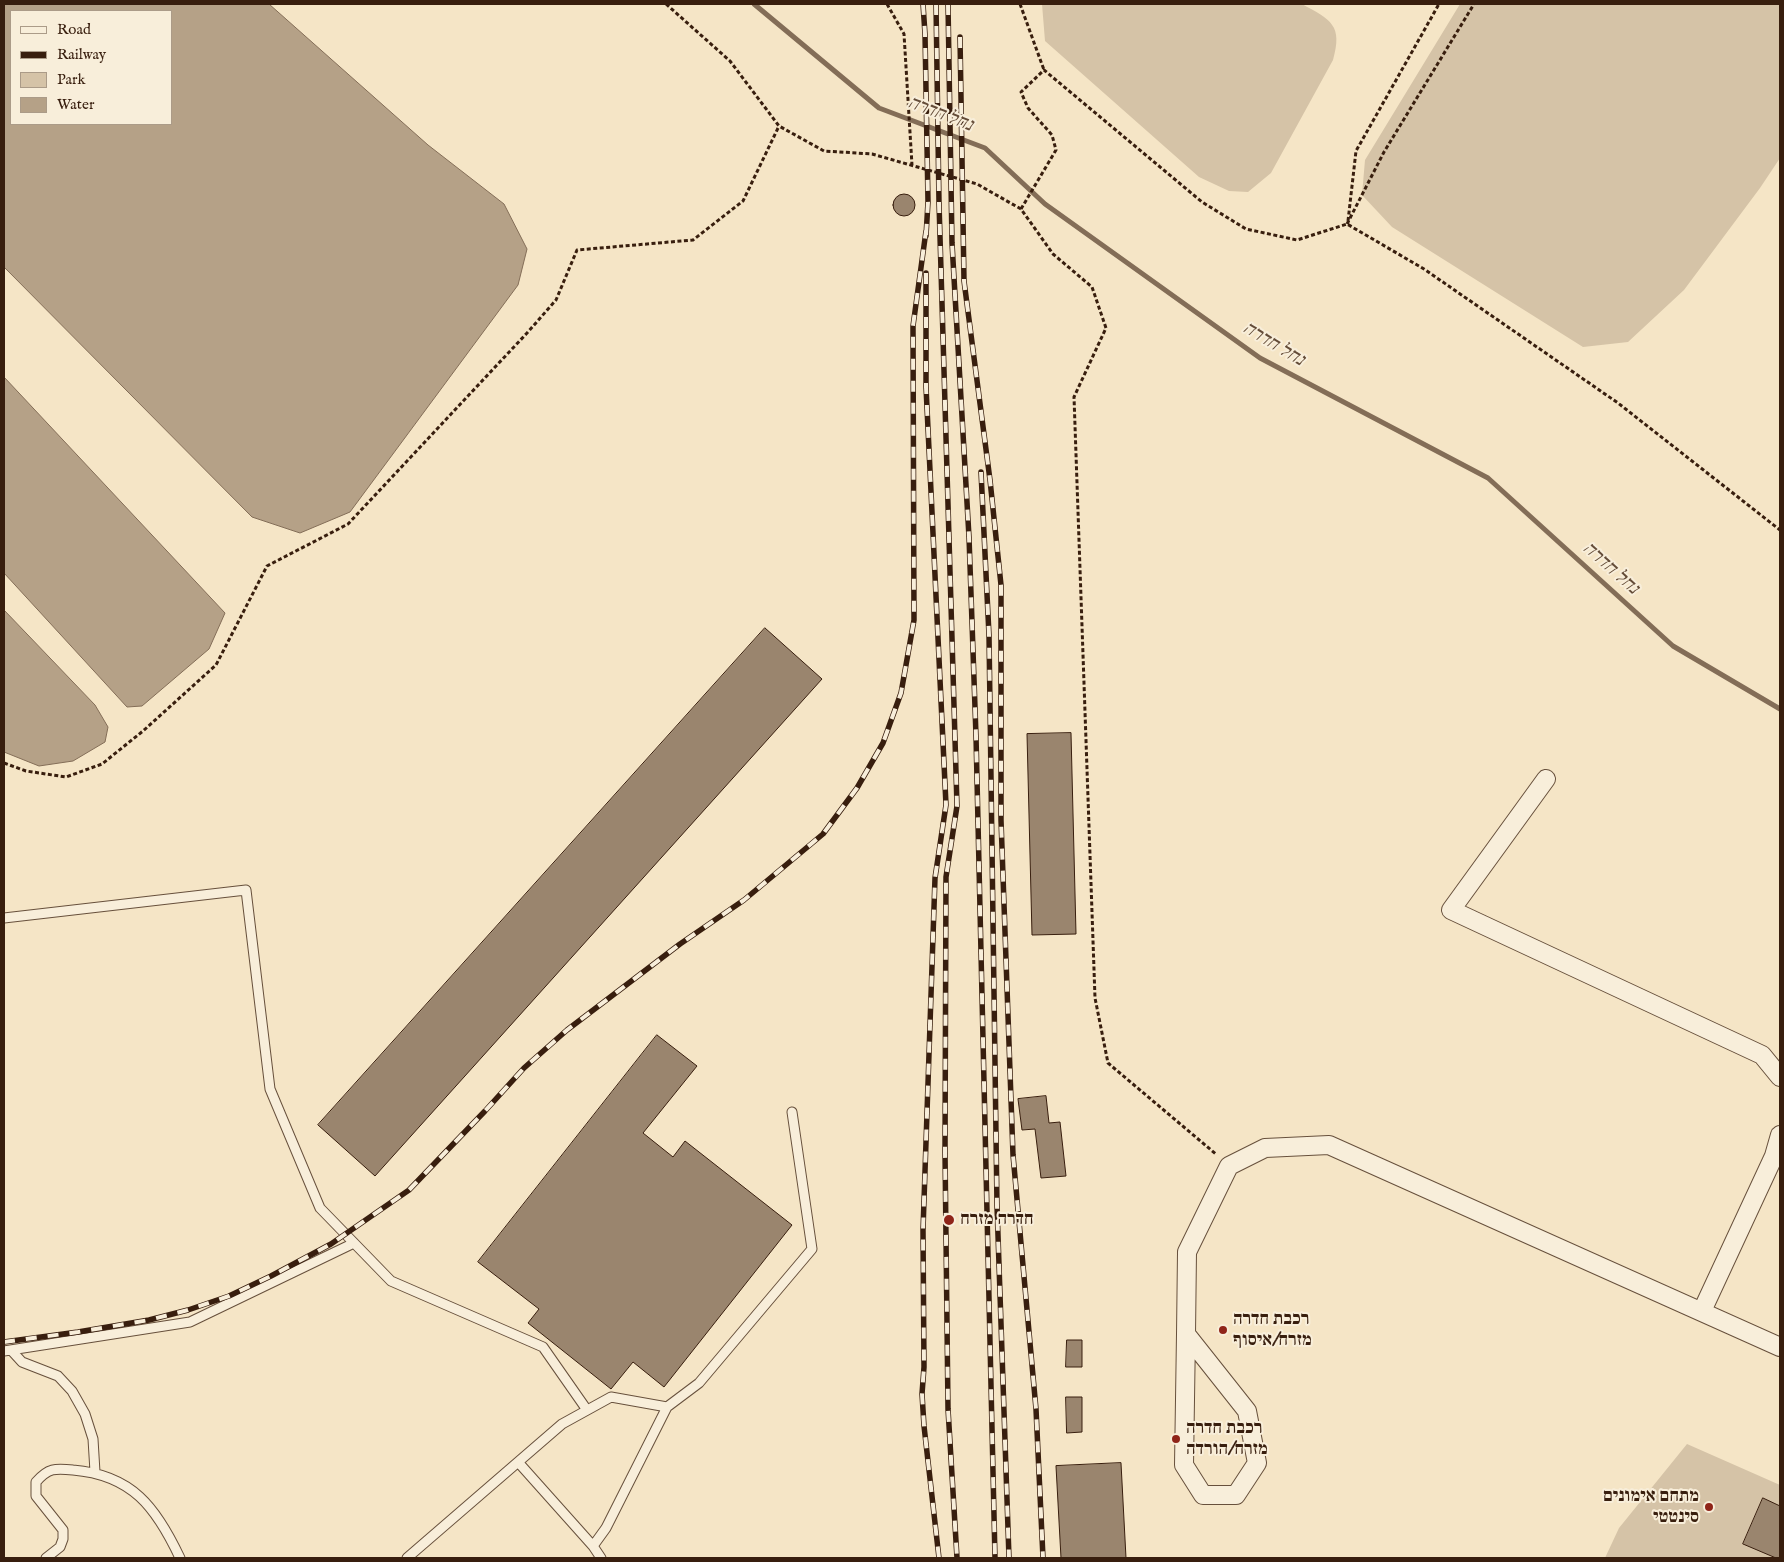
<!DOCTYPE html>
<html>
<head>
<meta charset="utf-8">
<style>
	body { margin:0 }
	#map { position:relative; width:1784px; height:1562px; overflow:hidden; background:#f5e5c6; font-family:"IM FELL English",serif }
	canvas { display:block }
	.frame { position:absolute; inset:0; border:5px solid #381e0e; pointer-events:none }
	.legend { position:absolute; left:10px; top:10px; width:162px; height:115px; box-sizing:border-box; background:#f8eeda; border:1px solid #ab9b88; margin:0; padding:6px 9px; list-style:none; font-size:15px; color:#381e0e }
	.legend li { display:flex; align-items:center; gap:10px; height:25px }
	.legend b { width:25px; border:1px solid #ab9b88 }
</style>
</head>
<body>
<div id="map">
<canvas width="1784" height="1562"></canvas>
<div class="frame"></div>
<ul class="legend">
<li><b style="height:6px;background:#f8eeda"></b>Road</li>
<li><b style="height:6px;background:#381e0e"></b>Railway</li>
<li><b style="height:14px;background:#d5c3a7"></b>Park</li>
<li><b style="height:14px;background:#b5a187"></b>Water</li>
</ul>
</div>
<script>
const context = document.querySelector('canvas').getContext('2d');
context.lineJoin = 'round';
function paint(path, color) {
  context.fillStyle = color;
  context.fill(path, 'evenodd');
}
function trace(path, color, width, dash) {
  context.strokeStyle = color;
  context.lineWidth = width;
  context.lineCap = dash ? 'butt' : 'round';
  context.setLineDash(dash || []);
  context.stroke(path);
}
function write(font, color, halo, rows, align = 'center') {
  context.font = font + ' "IM FELL English","Frank Ruhl Libre",serif';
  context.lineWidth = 4;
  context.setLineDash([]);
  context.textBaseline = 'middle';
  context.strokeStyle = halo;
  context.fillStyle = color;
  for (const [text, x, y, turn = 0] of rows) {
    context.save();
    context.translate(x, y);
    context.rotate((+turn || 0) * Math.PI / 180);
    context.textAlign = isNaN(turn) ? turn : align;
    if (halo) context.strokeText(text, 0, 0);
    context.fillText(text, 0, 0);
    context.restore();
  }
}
paint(new Path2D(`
	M1042,4H1302C1331,20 1343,25 1333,60L1271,173L1248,192L1229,191L1199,177L1045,41Z
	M1460,4H1780V158L1760,188L1684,290L1628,342L1583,347L1392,227L1362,195L1365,160Z
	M1687,1444L1780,1485V1558H1605L1619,1528Z`), '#d5c3a7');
const water = new Path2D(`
	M4,4H269L428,145L504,204L527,249L518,285L350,512L300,533L252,517L4,267ZM11,11H171V124H11Z
	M4,377L225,613L209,649L142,706L127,707L4,573Z
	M4,610L95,705L108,727L105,742L73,761L39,766L4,752Z`);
paint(water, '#b5a187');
trace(water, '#836d57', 1);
trace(new Path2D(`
	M754,4L879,108L985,148L1045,204L1260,358L1488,478L1673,646L1780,709`), '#836d57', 5);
const building = new Path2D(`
	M893 205a11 11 0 1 1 22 0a11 11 0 1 1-22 0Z
	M765,628L822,679L375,1176L318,1125Z
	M1071,733L1076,934L1032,935L1027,734Z
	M657,1035L697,1066L643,1133L673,1157L685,1141L792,1225L664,1387L633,1362L611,1389L528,1323L539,1309L478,1262Z
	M1046,1096L1049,1123L1060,1122L1066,1176L1041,1178L1035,1129L1022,1130L1018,1099Z
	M1067,1340H1082V1367H1066Z
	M1066,1397H1082V1432L1067,1433Z
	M1121,1463L1126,1558H1061L1056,1466Z
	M1763,1498L1780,1506V1558H1776L1743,1544Z`);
paint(building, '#9a856e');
trace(building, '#381e0e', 1);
const lane = new Path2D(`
	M4,918L246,890L270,1089L320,1208L391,1281L543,1347L587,1410
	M11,1350L22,1362L58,1376L72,1391L85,1414L93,1439L95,1472
	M4,1351L190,1322L354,1243
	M518,1462L593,1546L601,1558
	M593,1546L606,1528L667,1407
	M46,1558L60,1547L63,1539V1530L36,1496V1482C48,1468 55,1468 73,1470C132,1475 156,1507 180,1558
	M407,1558L562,1424L611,1397L667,1407L699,1383L812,1249L792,1112`);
const street = new Path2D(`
	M1546,779L1451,910L1762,1055L1780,1077
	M1702,1311L1774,1156L1780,1135
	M1186,1334L1187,1252L1229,1166L1265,1148L1329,1145L1780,1347
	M1186,1334L1247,1411L1257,1463L1236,1495H1203L1184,1465Z`);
trace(lane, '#67503c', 11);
trace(street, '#67503c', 20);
trace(new Path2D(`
	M666,4L730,61L779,126L824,151L872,154L977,184L1021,209L1053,254L1092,287L1106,328L1074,397L1095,998L1108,1063L1217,1155
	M887,4L904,34L912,165
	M1020,4L1044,70
	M1021,209L1056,150L1052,135L1028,108L1021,92L1044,70L1202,202L1246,229L1297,240L1347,224L1424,269L1618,403L1780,530
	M1348,221L1356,151L1439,4
	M1347,224L1384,152L1474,4
	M4,763L26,771L66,777L102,764L143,731L216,665L267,566L348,524L527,333L556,300L577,250L693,240L743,201L779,126`), '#381e0e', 3, [4, 2.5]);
trace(lane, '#f8eeda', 9);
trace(street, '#f8eeda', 18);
const rail = new Path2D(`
	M923,4L925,34L928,202L926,236
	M936,4L939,203L957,806L946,877L945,1152L948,1409L957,1558
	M948,4L952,243L969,537L976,736L995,1558
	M960,37L964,281L990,480L1001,585V820L1013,1155L1036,1409L1043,1558
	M926,273V387L946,805L935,878L923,1230L924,1367L922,1394L924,1426L939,1558
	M981,472L989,635L997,1206L1009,1558
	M4,1342L78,1332L149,1320L188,1310L229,1296L271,1276L331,1244L409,1190L485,1111L524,1068L567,1030L680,944L744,900L823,834L857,788L883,743L901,693L914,620L913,326L926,231`);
trace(rail, '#381e0e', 5.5);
trace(rail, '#f8eeda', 4, [11]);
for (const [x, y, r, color] of [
	[949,1220,6,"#8f2418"],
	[1223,1330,5,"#8f2418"],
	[1176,1439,5,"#8f2418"],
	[1709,1507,5,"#8f2418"]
]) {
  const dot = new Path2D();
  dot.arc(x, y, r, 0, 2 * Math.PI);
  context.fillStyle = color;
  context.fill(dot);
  trace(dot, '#f8eeda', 2);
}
write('bold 18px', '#381e0e', '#f8eeda', [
	["חדרה מזרח",960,1220],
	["רכבת חדרה",1233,1320],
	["מזרח/איסוף",1233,1341],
	["רכבת חדרה",1186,1429],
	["מזרח/הורדה",1186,1450],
	["מתחם אימונים",1699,1497,"right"],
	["סינטטי",1699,1518,"right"]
], 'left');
write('italic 19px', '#644c38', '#f8eeda', [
	["נחל חדרה",940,115,21],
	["נחל חדרה",1273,345,31],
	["נחל חדרה",1610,569,42]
]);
</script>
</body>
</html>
